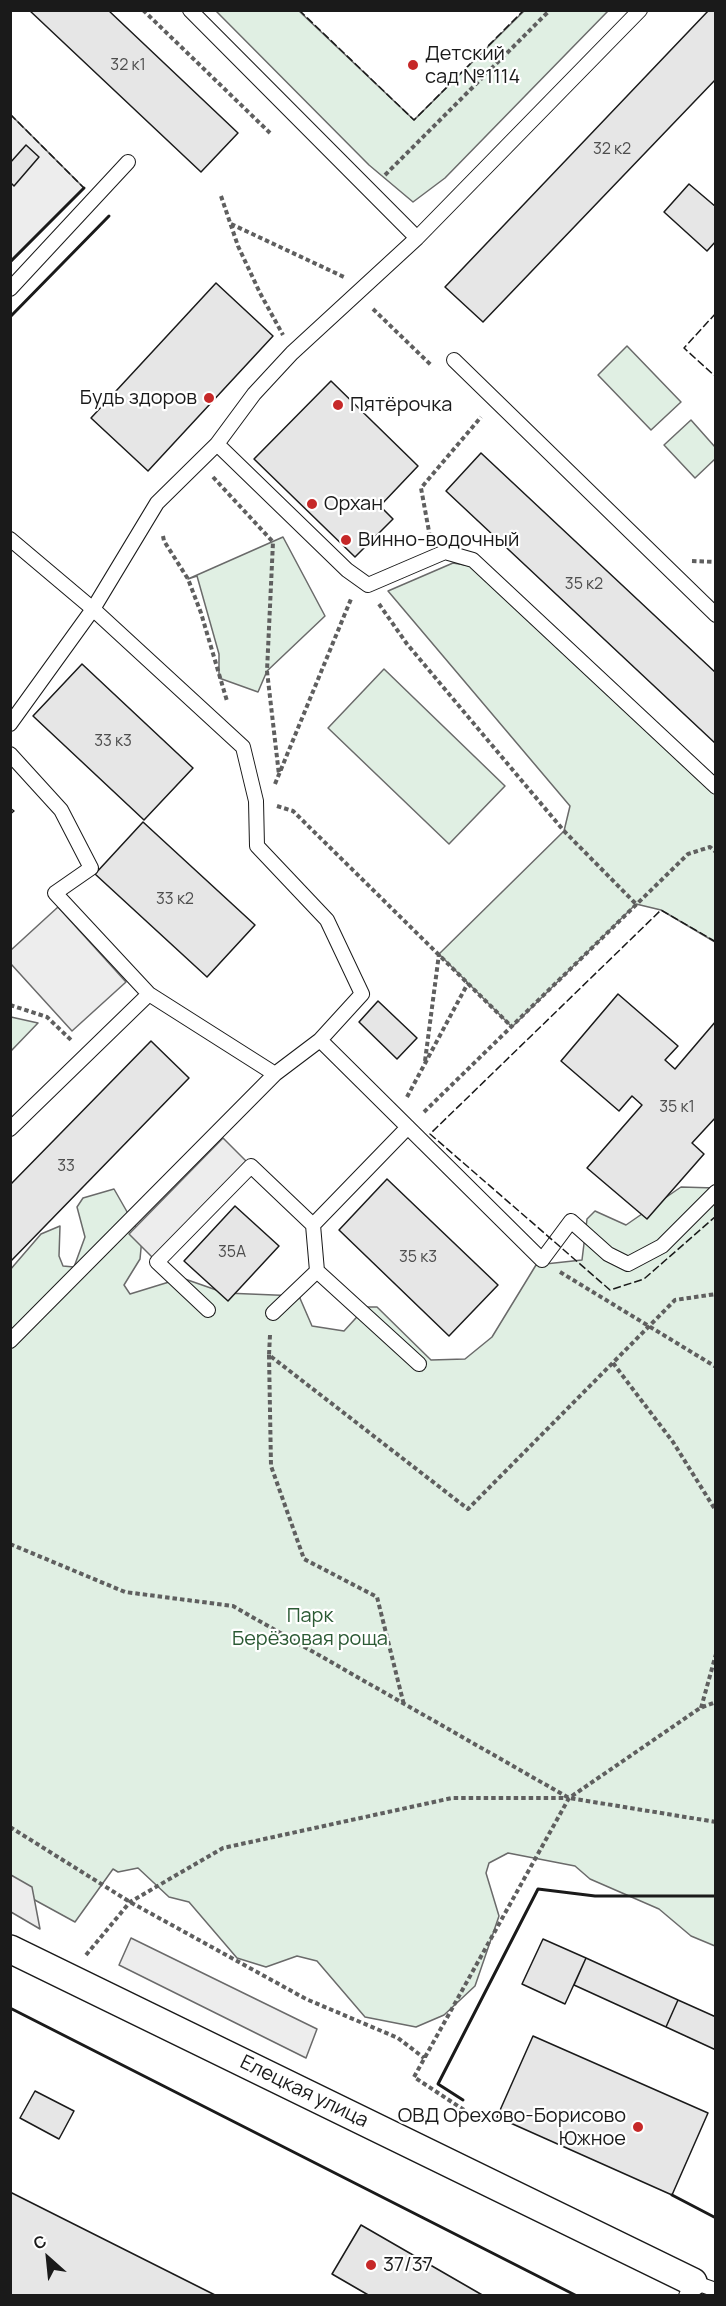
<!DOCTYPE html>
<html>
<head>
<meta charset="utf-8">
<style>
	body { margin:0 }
	#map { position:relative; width:726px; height:2306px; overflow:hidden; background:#fff; font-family:Manrope,sans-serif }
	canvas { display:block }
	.frame { position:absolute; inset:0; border:12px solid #1a1a1a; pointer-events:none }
	.north { position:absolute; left:18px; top:2228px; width:60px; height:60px; -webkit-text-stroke:4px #fff; paint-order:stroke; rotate:333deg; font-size:16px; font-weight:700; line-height:24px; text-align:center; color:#1a1a1a }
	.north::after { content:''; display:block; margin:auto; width:21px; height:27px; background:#1a1a1a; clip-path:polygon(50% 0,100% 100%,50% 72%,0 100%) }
</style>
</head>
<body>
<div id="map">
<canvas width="726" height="2306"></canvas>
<div class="frame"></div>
<div class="north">С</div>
</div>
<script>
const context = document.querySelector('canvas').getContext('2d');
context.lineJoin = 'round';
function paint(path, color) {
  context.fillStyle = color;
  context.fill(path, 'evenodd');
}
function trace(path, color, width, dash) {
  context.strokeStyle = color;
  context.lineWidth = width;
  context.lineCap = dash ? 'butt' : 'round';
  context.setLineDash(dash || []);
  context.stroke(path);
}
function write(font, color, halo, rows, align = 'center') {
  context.font = font + ' Manrope,sans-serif';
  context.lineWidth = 4.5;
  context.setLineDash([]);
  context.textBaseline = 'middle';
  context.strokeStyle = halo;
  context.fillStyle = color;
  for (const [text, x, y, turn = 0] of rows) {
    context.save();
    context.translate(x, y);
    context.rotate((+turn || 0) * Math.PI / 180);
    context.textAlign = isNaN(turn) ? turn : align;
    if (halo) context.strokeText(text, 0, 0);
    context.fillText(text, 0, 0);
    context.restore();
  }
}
const green = new Path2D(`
	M216,11H299L414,120L524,11H608L445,178L413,202L369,165Z
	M627,346L681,402L651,430L598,375Z
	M691,420L715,447V459L695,478L664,445Z
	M283,537L325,616L267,671L258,692L219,678V654L197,576L188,579Z
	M453,563L471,566L715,793V942L661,910L636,904L512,1027L439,954L564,831L570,806L388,591Z
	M384,669L505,786L449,844L328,728Z
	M11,1017L38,1023L11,1051L10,1017Z
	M681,1187L715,1188V1946L691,1936L659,1909L590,1879L575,1866L508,1853L489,1863L486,1873L499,1916L475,1986L444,2015L416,2027L365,2017L317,1961L297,1956L266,1967L237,1958L189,1902L169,1897L138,1868L118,1872L113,1869L75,1922L11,1887L10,1270L41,1234L60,1226L59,1256L63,1266L74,1267L85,1237L77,1207L83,1198L114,1189L142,1238L140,1259L124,1285L130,1294L182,1278L225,1293L299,1296L312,1326L344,1331L366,1307H377L431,1360L465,1359L492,1337L536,1265L582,1260L587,1219L595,1211L626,1225Z`);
paint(green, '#e0efe3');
trace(green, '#6a6a6a', 1.5);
const parking = new Path2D(`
	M10,114L84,188L11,262H10Z
	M58,907L126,982L72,1031L11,964V950Z
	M223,1138L251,1166L157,1262L129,1234Z
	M11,1875L32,1887L40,1929L11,1912Z
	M131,1938L317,2029L306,2058L119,1965Z`);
paint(parking, '#ededed');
trace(parking, '#6a6a6a', 1.5);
const building = new Path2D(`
	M29,10H108L238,133L201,172Z
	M709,10H716V79L483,322L445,287Z
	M26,145L39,157L14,186L10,182V163Z
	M689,184L716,207V241L707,251L664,212Z
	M216,283L273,336L148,471L91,418Z
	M331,381L418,466L380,506L393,519L355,557L254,459Z
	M481,453L716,673V744L446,491Z
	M82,664L193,768L144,820L33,716Z
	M143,822L255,925L207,977L95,874Z
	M618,994L678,1046L665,1060L675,1069L716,1021V1117L692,1143L704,1154L647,1219L587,1168L642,1105L632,1096L619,1111L561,1061Z
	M378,1001L417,1038L397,1059L359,1022Z
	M151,1041L189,1078L10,1262V1185Z
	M387,1179L498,1285L449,1336L339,1230Z
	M235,1206L279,1246L228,1301L184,1261Z
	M543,1939L586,1958L565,2004L522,1984Z
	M586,1958L678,2000L666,2027L574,1985Z
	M678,2000L716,2017V2050L666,2027Z
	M533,2036L708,2113L672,2195L497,2117Z
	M35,2091L74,2111L59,2139L20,2118Z
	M10,2192L217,2296H10Z
	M361,2225L484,2296H370L332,2274Z`);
paint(building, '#e6e6e6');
trace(building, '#1a1a1a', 1.5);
const service = new Path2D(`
	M190,10L417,238
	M10,289L128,162
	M454,360L716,615
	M217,444L347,570L368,585L445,552L473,560L716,787
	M10,539L93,609L243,747L256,801L257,846L327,920L362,994L320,1040L275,1074L149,994L55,893L91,868L61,810L10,754
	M10,724L93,609L157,503L217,444L254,394L292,353L417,238L640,10
	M320,1040L542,1260L571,1221L608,1254L628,1264L662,1246L716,1192
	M408,1127L313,1225L317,1271L419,1364
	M10,1129L149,994
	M208,1310L157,1262L251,1166L313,1225
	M273,1313L317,1271
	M10,1341L275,1074
	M686,2296L693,2282L716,2290`);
const minor = new Path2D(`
	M10,1949L693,2282`);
trace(service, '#1a1a1a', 16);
trace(minor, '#1a1a1a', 30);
trace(new Path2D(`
	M143,10L270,133
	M385,175L550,10
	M221,196L238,246L260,293L283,335
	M231,224L344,277
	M373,309L432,366
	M213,477L273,542L267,671L279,775
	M163,536L164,541L188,579L201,613L227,701
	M430,537L421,488L481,417
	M692,561L716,562
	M379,604L407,644L564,831L636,904
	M275,784L351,599
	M277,806L293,811L512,1027
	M10,1005L47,1017L71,1040
	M425,1061L439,954
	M407,1097L468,983
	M424,1112L688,854L710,847L716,852
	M560,1272L716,1367
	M270,1335L269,1355L468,1509L675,1300L716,1294
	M269,1355L271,1466L304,1559L377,1597L404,1705
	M613,1363L673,1442L716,1511
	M10,1544L125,1592L233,1606L569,1798L716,1822
	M701,1708L716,1654
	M10,1827L130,1902L306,1999L398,2038L424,2058
	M86,1955L130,1902L223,1848L452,1798H567
	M464,2110L414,2077L569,1798L700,1708L716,1702`), '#5f5f5f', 4, [4.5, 3]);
trace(service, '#fff', 14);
trace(minor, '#fff', 27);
trace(new Path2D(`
	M299,10L414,120L524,10
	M10,114L84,188
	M716,313L684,348L716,377
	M10,808L14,811L10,814
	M716,942L661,910L430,1134L610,1290L644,1279L716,1216`), '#1a1a1a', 1.5, [8, 3]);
trace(new Path2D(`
	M10,262L84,188
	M10,317L109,216
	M10,2008L577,2296
	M463,2100L438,2084L538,1889L595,1896H716
	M672,2195L716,2218`), '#1a1a1a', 3);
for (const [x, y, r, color] of [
	[413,65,6,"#c62828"],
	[209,398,6,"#c62828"],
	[338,405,6,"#c62828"],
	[312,504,6,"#c62828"],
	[346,540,6,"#c62828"],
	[638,2127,6,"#c62828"],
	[371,2265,6,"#c62828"]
]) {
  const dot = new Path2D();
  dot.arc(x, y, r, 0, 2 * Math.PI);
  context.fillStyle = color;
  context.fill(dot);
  trace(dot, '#fff', 2);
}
write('16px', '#4d4d4d', null, [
	["32 к1",128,66],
	["32 к2",612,150],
	["35 к2",584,585],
	["33 к3",113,742],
	["33 к2",175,900],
	["35 к1",677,1108],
	["33",66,1167],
	["35А",232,1253],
	["35 к3",418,1258]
]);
write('20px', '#1a1a1a', '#fff', [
	["Детский",425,54],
	["сад №1114",425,77],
	["Будь здоров",197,398,"right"],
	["Пятёрочка",350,405],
	["Орхан",324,504],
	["Винно-водочный",358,540],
	["ОВД Орехово-Борисово",626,2116,"right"],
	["Южное",626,2139,"right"],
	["37/37",383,2265]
], 'left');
write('20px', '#2b5a34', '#fff', [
	["Парк",310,1616],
	["Берёзовая роща",310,1639]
]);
write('20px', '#1a1a1a', '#fff', [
	["Елецкая улица",304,2092,26]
]);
</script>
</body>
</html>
